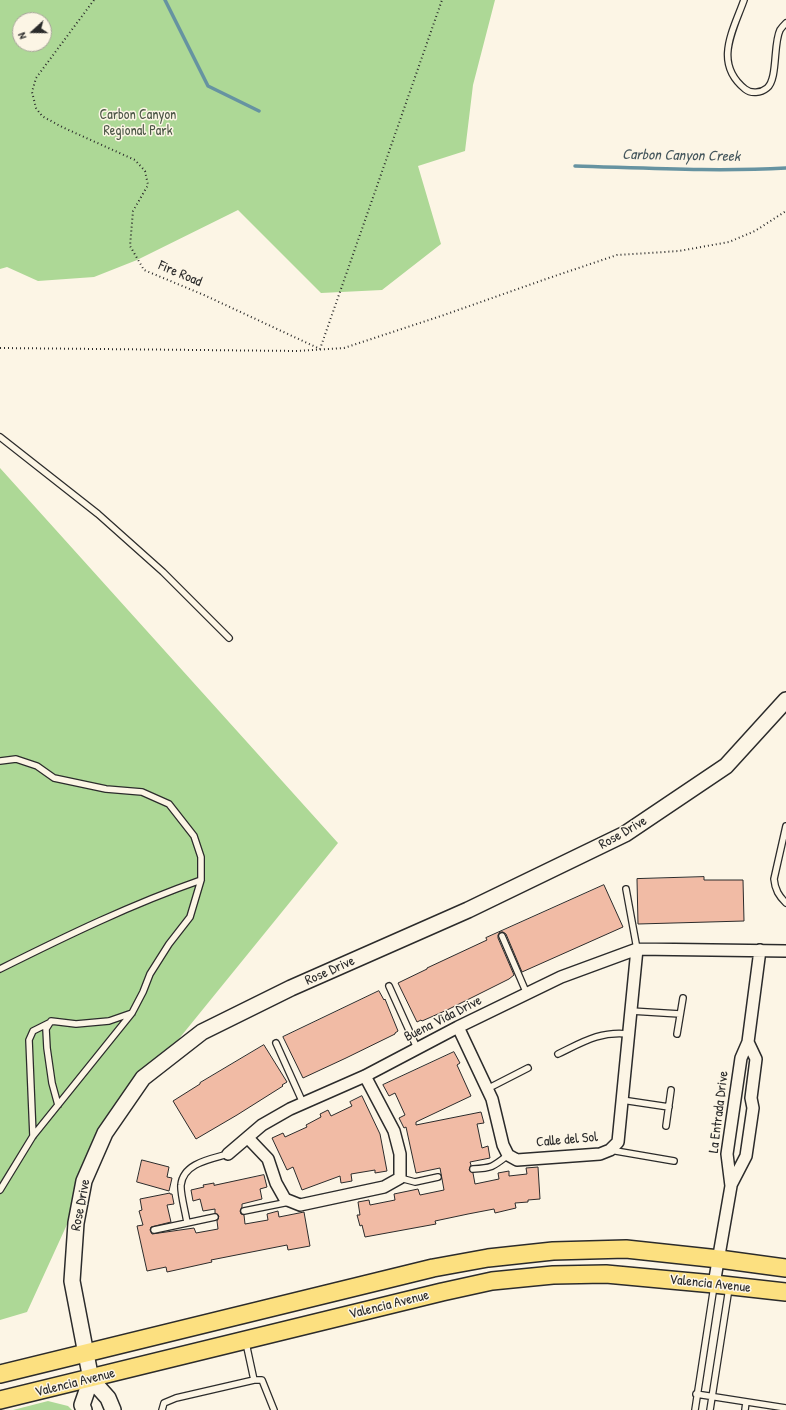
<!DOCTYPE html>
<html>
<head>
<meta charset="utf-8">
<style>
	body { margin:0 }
	#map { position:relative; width:786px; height:1410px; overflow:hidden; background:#fcf5e5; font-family:"Patrick Hand",sans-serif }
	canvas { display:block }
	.north { position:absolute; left:12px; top:12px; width:40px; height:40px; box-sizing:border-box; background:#fcf5e5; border:1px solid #a8a49b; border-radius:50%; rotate:249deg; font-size:11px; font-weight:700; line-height:16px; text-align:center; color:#2b2b2b }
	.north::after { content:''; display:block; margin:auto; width:14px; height:18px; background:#2b2b2b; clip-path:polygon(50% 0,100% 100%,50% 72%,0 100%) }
</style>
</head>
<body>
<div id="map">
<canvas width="786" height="1410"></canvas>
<div class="north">N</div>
</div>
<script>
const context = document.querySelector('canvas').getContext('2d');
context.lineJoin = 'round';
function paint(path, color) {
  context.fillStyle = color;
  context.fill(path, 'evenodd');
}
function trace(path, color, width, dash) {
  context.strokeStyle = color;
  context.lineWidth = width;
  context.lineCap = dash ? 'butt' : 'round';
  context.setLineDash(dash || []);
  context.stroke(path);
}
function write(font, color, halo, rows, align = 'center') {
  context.font = font + ' "Patrick Hand",sans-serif';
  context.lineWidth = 3;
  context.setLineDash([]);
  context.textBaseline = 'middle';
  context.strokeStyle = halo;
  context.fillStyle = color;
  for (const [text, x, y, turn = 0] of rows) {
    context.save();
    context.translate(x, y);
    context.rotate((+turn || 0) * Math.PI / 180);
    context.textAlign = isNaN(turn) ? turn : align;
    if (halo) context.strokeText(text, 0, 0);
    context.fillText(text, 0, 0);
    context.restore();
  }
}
paint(new Path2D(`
	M0,0H495L473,85L465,151L418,166L441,244L382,290L321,293L238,210L137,260L94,277L38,281L7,267L0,269ZM20,20H44V44H20Z
	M0,468L338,843L117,1115L27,1312L0,1320Z
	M48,1401L68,1406L72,1410H13Z`), '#add896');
trace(new Path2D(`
	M165,0L208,86L259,111
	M575,166C645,168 716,172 786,168`), '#6693a1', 3.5);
const building = new Path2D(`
	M704,877V880H743L744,921L638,924L637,879Z
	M604,885L623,927L522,972L506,934L503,932H500L498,935V938L514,975L509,979L447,1010L422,1021L421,1020L417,1022L398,983L427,969V968L487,940L486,938Z
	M379,991L384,1000L385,999L398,1031L395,1033V1034L346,1058L303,1078L283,1037Z
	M264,1045L287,1082L282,1085L283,1086L237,1115L196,1139L173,1101L200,1084V1083Z
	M454,1052L460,1063L457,1065L471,1096L416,1122V1125L481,1112L484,1123L477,1124L482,1148L488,1146L490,1158L470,1162L471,1165L469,1170L473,1173L475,1184L499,1179L498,1173L509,1171V1176L527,1174L526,1168L538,1167L540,1199L528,1200V1202L515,1203L516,1208L495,1213L494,1209L468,1214L435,1221L436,1224L365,1237L362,1225L360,1226L357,1215H360L358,1202L369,1200L370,1205L395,1200L394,1194L418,1189L420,1195L444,1190L440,1168L416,1173L406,1127L404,1128L399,1118L405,1115L395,1093L389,1096L383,1085Z
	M362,1096L380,1134L387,1171L375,1173V1170L351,1174L352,1181L341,1183L340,1176L302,1190L293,1167L287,1170L272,1138L283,1133L285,1137L307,1127L306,1125L321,1117L320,1114L328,1110L331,1116L352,1106L350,1102Z
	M142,1160L169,1167L167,1177L172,1178L169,1191L137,1182Z
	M264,1175L267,1187L260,1189L262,1199L242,1204V1207L240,1211L241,1214L244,1215L245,1224L268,1220L267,1214L278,1211L279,1217L304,1212L310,1246L288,1250L287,1245L211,1260L212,1262L167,1272L166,1267L147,1271L137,1226L143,1225L139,1211L142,1210L140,1199L170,1193V1194H172L174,1204L167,1205L171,1222L151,1227L150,1230L152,1234L194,1228L196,1233L218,1229L217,1221L219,1216L215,1213V1209L203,1211L200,1199L193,1201L191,1190L204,1187L203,1185L214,1183V1185Z`);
paint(building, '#f1bba5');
trace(building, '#2b2b2b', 1);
const lane = new Path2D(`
	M744,0C733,31 713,63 745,89C751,94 761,93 767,88C778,79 773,44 780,30C782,27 784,25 786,23
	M0,437L98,514L163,572L229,638
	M0,761L16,759L37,766L54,778L106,789L142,792L169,804L194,836L201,857V880L190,917L169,944L150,974L143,992L132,1013L33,1136L0,1190
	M786,826L774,879C775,890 779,896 786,903
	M626,889L637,949
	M502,936L527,994
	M0,969C66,936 132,904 201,880
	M389,986L417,1048
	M631,1011L680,1014
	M677,1034L683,998
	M276,1043L303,1103
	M558,1054C583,1042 600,1031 628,1034
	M487,1089L528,1068
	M622,1100L669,1107
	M58,1105L52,1083L47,1048L46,1029L51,1021L76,1024L109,1021L132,1013
	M666,1126L671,1090
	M33,1136L29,1040L33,1031L51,1022
	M610,1150L674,1161
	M473,1169C492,1168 493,1167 508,1155
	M400,1178L415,1182L438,1177
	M244,1211L289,1202
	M187,1223C186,1214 180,1193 181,1185C183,1163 211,1159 228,1154
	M154,1230L215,1217
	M246,1343L254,1380H262L274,1410
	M696,1394L786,1408
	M162,1410L164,1403L176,1398L254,1380
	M695,1410L714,1286
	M710,1410L729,1288
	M745,1410L746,1402`);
const street = new Path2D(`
	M458,1027L492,1099L503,1145L508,1155L517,1160L600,1154L610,1150L618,1142L637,949
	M248,1138L268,1159L276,1183L285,1199L300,1205L384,1187L400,1178V1154L394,1131L365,1076
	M228,1154L262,1125L290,1109L365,1076L458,1027L561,977L637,949L786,951
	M731,1185L746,1156L753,1108L751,1098L756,1059L748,1042
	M714,1284L731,1186L727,1154L741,1058L748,1042L760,950`);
const secondary = new Path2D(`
	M84,1410L82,1405L91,1379
	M113,1410L108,1398L91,1379L86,1354L72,1281L76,1223L84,1181L105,1133L143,1078L202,1032L291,988L468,910L625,834L726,766L786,700`);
const primary = new Path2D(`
	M0,1374L433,1268L488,1258L553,1251L626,1249L719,1259L786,1268
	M0,1400L442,1292L492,1281L553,1275L606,1274L714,1284L786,1292`);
trace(lane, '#2b2b2b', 8);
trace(street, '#2b2b2b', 14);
trace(secondary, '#2b2b2b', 18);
trace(primary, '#2b2b2b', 20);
trace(new Path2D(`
	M94,0L36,78L32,92L36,108L42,116L62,127L135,160L145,171L148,185L133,211L130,246L144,270L204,295L320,349L442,0
	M0,348L298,351L344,348L444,315L546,279L617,255L679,251L729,242L755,231L786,211`), '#2b2b2b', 2, [1, 3]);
trace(lane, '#fcf5e5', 5.5);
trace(street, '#fcf5e5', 11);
trace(secondary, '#fcf5e5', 15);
trace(primary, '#fce080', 17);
write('14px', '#4c5646', '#fcf5e5', [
	["Carbon Canyon",138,115],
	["Regional Park",138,131]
]);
write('14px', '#2b2b2b', '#fcf5e5', [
	["Fire Road",180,274,23],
	["Rose Drive",623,833,-30],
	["Rose Drive",330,971,-24],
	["Buena Vida Drive",443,1019,-27],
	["La Entrada Drive",719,1112,-83],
	["Calle del Sol",567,1140,-5],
	["Rose Drive",81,1205,-79],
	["Valencia Avenue",710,1284,6],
	["Valencia Avenue",389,1305,-14],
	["Valencia Avenue",75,1383,-14]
]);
write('italic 15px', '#44565c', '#fcf5e5', [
	["Carbon Canyon Creek",681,156,1]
]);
</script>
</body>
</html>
